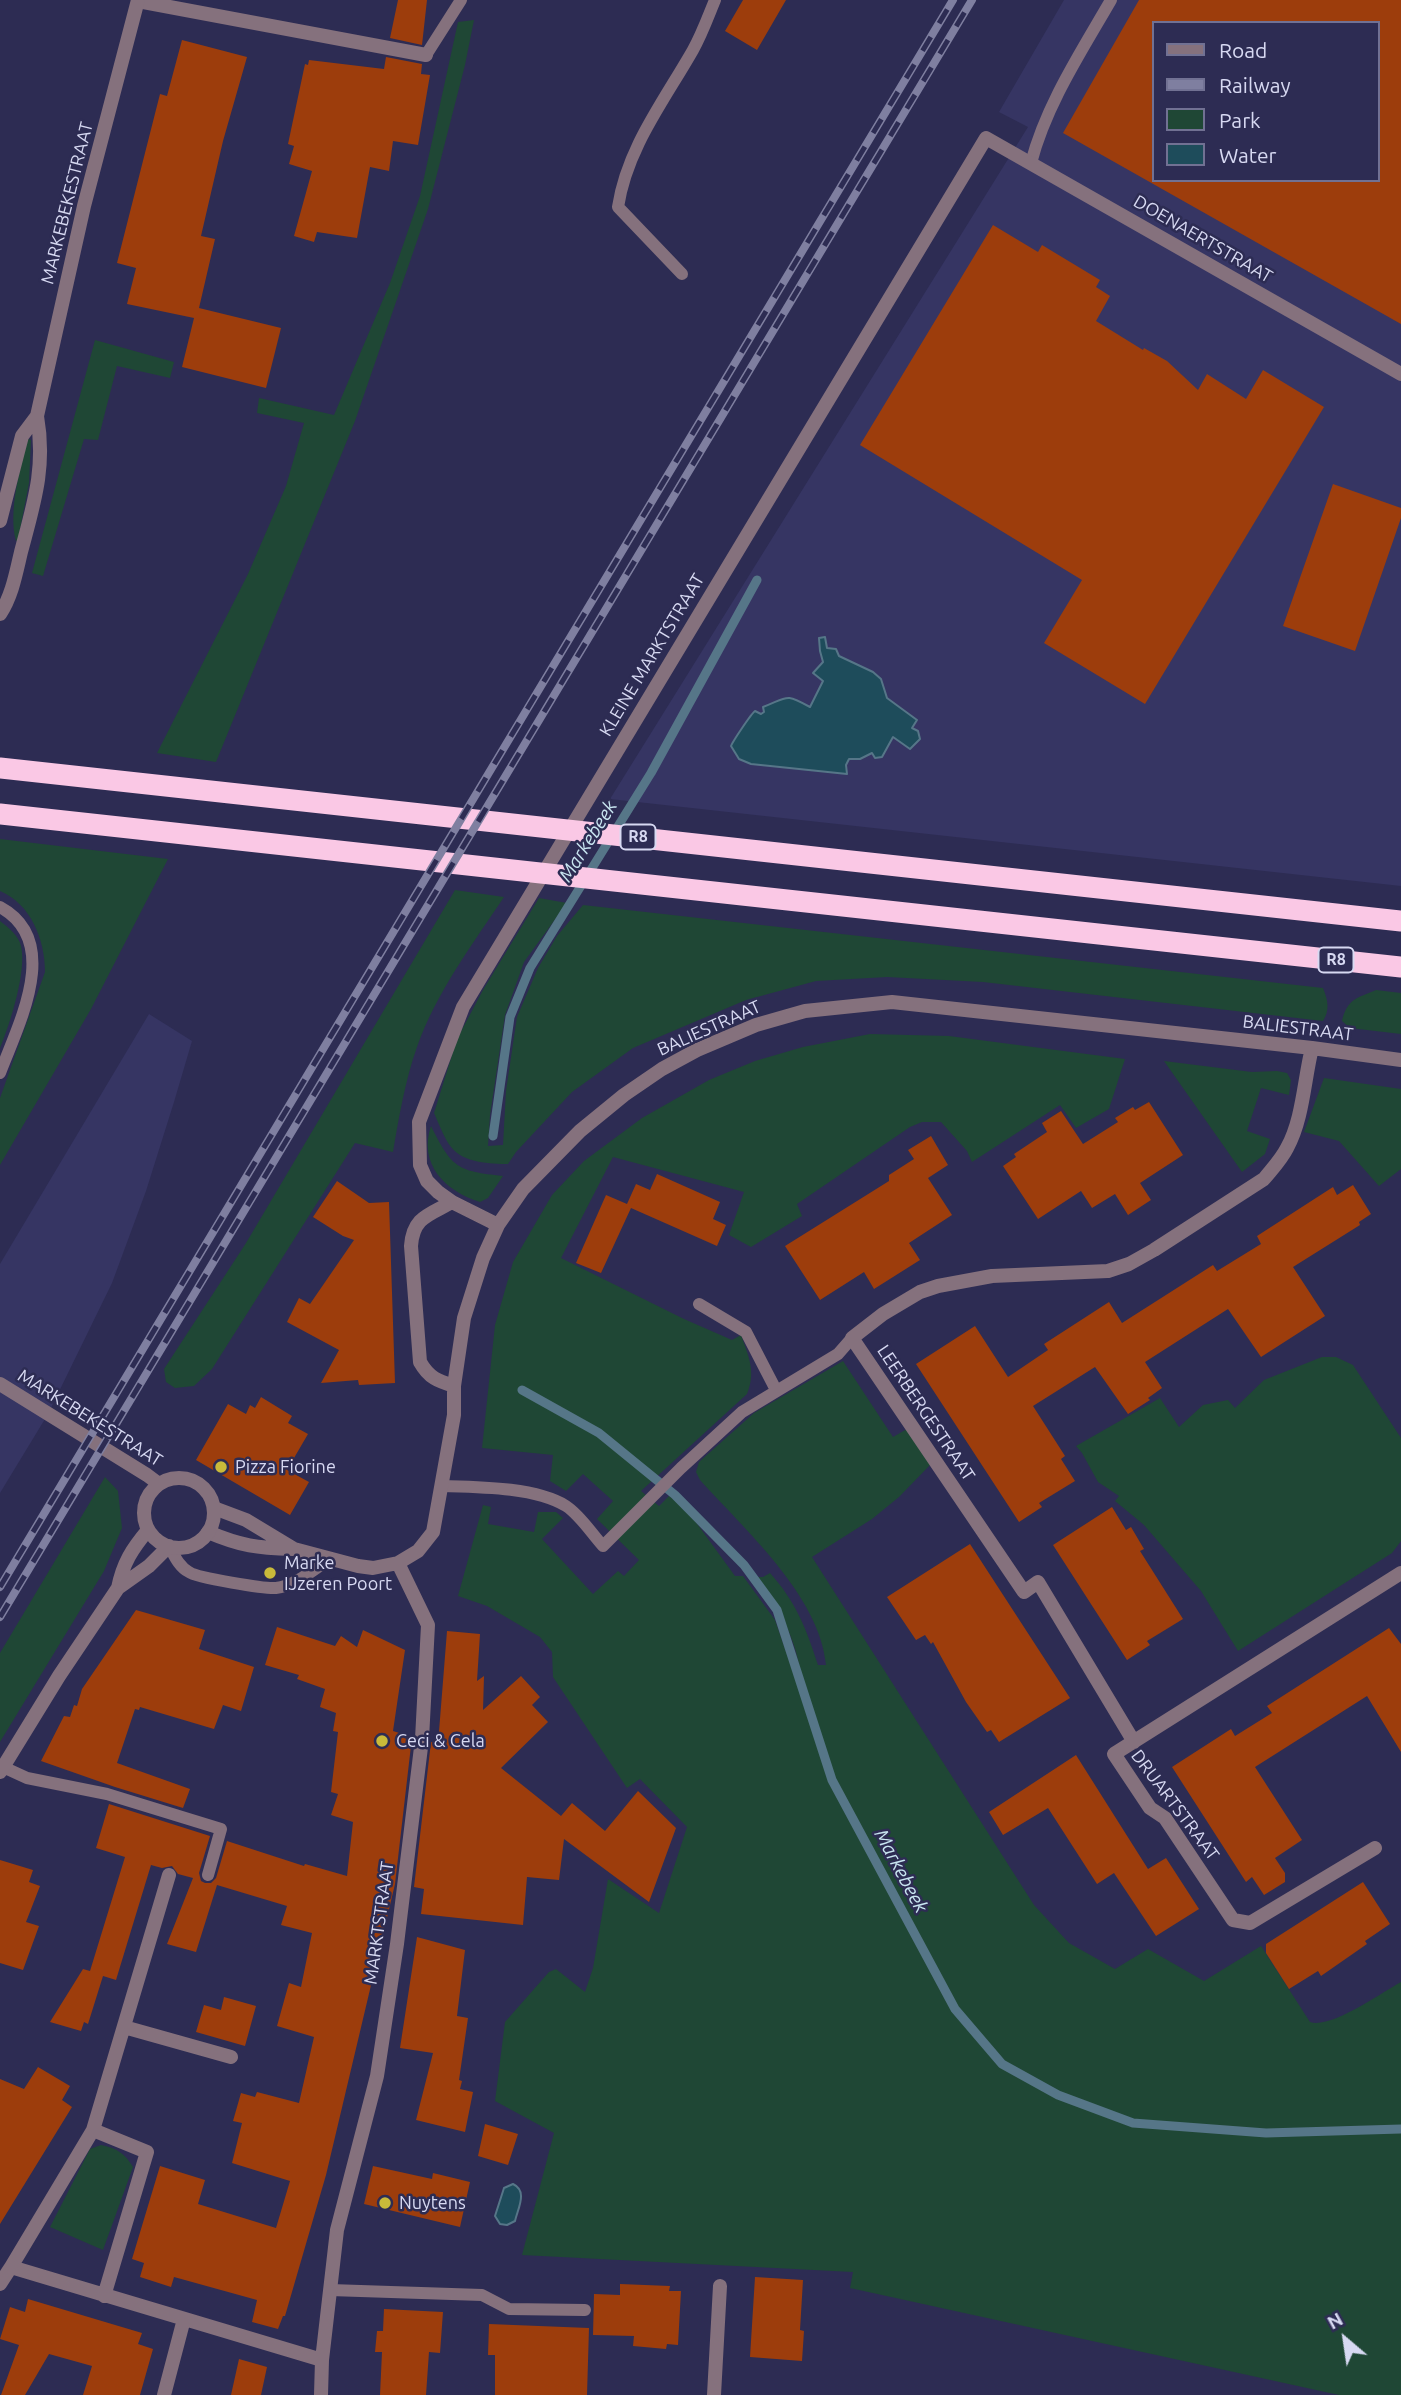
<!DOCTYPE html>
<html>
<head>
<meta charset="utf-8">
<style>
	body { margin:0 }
	#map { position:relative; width:1401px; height:2395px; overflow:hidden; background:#2d2c53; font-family:Ubuntu,sans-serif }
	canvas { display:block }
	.legend { position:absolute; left:1152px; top:21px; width:228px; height:161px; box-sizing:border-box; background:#2d2c53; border:2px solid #717193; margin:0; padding:9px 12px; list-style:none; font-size:21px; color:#d7d9f2 }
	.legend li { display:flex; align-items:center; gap:14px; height:35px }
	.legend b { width:35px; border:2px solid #717193 }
	.north { position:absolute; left:1310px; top:2304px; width:70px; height:70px; -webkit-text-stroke:5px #2d2c53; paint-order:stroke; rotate:331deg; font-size:19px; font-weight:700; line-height:28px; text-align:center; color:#d7d9f2 }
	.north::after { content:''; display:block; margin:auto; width:24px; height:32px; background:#d7d9f2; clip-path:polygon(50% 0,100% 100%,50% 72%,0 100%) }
</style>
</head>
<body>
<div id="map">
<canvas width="1401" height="2395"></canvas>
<ul class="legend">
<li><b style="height:9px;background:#85717d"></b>Road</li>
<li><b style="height:9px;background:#7f7fa0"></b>Railway</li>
<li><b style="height:19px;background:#1f4735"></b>Park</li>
<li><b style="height:19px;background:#1e4c5b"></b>Water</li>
</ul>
<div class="north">N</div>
</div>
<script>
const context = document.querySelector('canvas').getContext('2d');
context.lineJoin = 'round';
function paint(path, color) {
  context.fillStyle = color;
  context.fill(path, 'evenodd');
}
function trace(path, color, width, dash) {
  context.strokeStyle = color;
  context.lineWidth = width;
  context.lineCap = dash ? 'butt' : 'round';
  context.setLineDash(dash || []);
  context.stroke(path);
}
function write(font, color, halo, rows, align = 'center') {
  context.font = font + ' Ubuntu,sans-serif';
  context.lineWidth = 5;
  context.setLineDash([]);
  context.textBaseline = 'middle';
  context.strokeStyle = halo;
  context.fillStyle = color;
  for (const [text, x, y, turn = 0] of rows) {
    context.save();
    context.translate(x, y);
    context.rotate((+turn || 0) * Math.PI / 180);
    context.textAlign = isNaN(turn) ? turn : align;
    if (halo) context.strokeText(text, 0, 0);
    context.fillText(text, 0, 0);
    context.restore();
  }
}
paint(new Path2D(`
	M1064,0H1401V886L610,799L1028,127L999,112ZM1154,23H1378V180H1154Z
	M149,1014L192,1041L174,1102L146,1191L112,1283L48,1414L0,1493V1264Z`), '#363563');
paint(new Path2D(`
	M474,20L465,65L428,209L355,421L216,762L157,753L248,574L286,486L304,423L257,413L259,398L334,415L390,283L420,196L458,22Z
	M95,340L174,362L170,378L117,366L98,440L84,439L43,576L32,573Z
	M28,439L31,440L29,483L18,540L16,541C8,512 20,468 28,439Z
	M0,839L168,859L91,1009L0,1165V1098L45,972C45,940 31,904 0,891Z
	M455,890L504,897C472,945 436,993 417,1047C405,1081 399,1117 393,1152L355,1143L212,1369L194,1386L175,1388L166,1382L164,1369L246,1243Z
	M539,898L567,903L524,962L505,1015L490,1115L488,1146L503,1145L506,1091L517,1017L538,968L557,936L583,905L1323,988C1328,1000 1330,1010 1323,1021L983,982L887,977L816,981L746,1000L633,1048L572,1092L516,1152L508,1164C491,1164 463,1163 451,1147C444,1138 439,1124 434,1113L457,1039L483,990Z
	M0,921C8,927 19,936 21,946C27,971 10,1024 0,1048Z
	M1376,990L1401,993V1034L1350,1028L1342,1021C1347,999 1357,998 1376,990Z
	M870,1034L949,1036L1125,1059L1109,1109L1076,1128L1060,1105L972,1162L967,1151L941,1122H922L910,1127L797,1204L802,1216L751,1247L729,1235L744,1192L613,1157L561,1258L684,1319L732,1340L741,1335C749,1357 756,1372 747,1394L641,1491L659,1506L669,1496L682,1503L735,1576H743L775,1620L791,1666L799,1665C793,1632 776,1604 756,1577H763L770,1573C796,1602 806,1628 818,1665H826C820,1596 744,1529 700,1480L696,1472L699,1462L754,1413L843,1361L893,1437L907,1429L931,1464L899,1497L872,1519L812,1557L1034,1905L1069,1943L1115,1969L1148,1949L1204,1981L1261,1946L1310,2022C1331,2029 1381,1993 1401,1982V2395H1339L850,2288L853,2272L522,2255L554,2133L495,2101L505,2022L549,1972L556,1969L585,1992L593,1968L608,1879L659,1913L687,1827L640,1779L627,1788L553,1677L552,1652L540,1637L487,1606L458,1596L483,1505L491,1507L488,1524L534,1532L538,1512H556L563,1518L542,1539L593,1594L618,1571L624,1576L639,1560L597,1519L613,1501L583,1474L566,1491L550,1481L553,1455L482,1448L495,1325L513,1262L552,1195L584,1161L642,1118L709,1080L755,1061L803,1047Z
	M1164,1061L1252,1072L1277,1071L1287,1073L1291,1080L1289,1095L1261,1088L1247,1131L1270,1139L1265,1154L1242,1172Z
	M1324,1078L1401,1089V1169L1379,1186L1339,1141L1304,1132Z
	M431,1126C452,1168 457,1171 503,1176L488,1198L480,1202C445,1191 418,1164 431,1126Z
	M1322,1357H1336L1353,1365L1401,1438V1541L1392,1553L1238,1651L1201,1591L1144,1525L1115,1501L1119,1496L1098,1482L1082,1453L1076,1446L1160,1398L1179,1427L1203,1405L1228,1400L1235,1408L1264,1380Z
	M105,1477L118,1491L122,1528L104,1571L0,1742V1653Z
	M101,2145C116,2148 125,2153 133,2167L103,2250L50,2227L90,2149Z`), '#1f4735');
const water = new Path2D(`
	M825,637L827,648L836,649L839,656L873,672L881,679L887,698L917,720L912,728L918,731L920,739L910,749L893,737L882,757L875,758L872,753L860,759H849L846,765L847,774L751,764L739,759L731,746C733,741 751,714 755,711L761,714L764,712L763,707C789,697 784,693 810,707L823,681L813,673L823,662L820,651L819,638Z
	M513,2184C528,2191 518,2208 515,2221L507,2225L500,2224L495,2216L504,2188Z`);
paint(water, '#1e4c5b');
trace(water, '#567688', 2);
trace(new Path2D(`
	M493,1136L510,1017L530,968L651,773L757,580
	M522,1390L599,1433L675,1495L744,1565L777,1610L832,1780L955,2009L1002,2064L1058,2095L1133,2123L1266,2133L1401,2129`), '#567688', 9);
paint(new Path2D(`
	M398,0H427L422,45L390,38Z
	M743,0H786L757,50L725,31Z
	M1139,0H1401V324L1063,133ZM1154,23H1378V180H1154Z
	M182,40L247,57L223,141L201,236L215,239L199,308L281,328L266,388L182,367L194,318L127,304L136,268L117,263L160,94L167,96Z
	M386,57L422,64L421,74L430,75L418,145L393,141L389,171L370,167L357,238L317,232L314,242L294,236L312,171L289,164L294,146L288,144L305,64L308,65L309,60L384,69Z
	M993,225L1038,252L1042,245L1100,280L1096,287L1110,296L1096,321L1143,350L1144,348L1167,361L1198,390L1207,374L1246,399L1263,370L1324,407L1145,704L1044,643L1082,580L860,445Z
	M1333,484L1401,508V518L1355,651L1283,626Z
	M1149,1102L1183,1155L1140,1183L1151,1200L1128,1215L1115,1194L1092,1208L1081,1191L1038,1219L1003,1166L1016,1157L1014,1154L1047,1132L1042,1123L1061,1111L1083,1144L1118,1122L1115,1118L1133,1107L1135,1110Z
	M931,1136L948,1165L928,1178L952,1215L909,1243L920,1260L874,1289L864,1272L820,1300L785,1246L889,1181V1175L914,1159L908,1150Z
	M657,1174L720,1202L713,1219L726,1225L717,1246L631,1208L601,1273L576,1263L606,1195L627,1204L636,1184L650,1190Z
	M337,1181L369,1203L389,1202L395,1383L359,1385L358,1380L321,1383L339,1350L287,1322L299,1298L310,1304L354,1240L343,1236L313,1217Z
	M1353,1185L1371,1214L1359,1222L1360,1225L1293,1267L1325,1316L1261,1357L1228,1309L1145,1362L1162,1388L1148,1398L1150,1400L1128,1414L1095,1367L1033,1406L1065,1456L1061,1459L1075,1481L1039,1503L1042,1507L1019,1522L916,1364L975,1326L1008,1377L1048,1350L1044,1344L1109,1302L1122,1323L1213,1265L1217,1271L1261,1244L1257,1236L1333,1187L1337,1195Z
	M261,1397L292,1416L288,1423L308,1434L287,1470L309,1482L290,1515L196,1460L228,1404L246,1414L250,1405L255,1408Z
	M1112,1507L1126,1530L1131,1527L1144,1549L1140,1551L1183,1619L1147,1641L1150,1645L1127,1660L1053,1545Z
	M970,1544L1070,1698L999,1742L991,1730L987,1732L966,1702L933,1642L931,1644L925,1635L916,1640L887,1597Z
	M136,1610L205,1630L199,1649L254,1667L241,1711L223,1705L214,1729L140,1707L139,1710L135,1709L117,1763L190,1789L183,1808L115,1787L41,1761L64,1716L70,1717L74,1705L77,1706L82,1689Z
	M277,1627L335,1646L341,1636L357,1647L363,1630L405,1650L393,1731L412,1737L395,1884L326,2175L285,2316H283L278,2329L252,2322L257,2300L174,2277L171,2287L140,2277L144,2263L132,2259L160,2166L205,2180L198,2204L276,2228L290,2181L232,2163L242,2123L233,2121L241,2093L255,2097L257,2092L299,2103L314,2037L277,2026L289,1983L301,1987L312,1933L281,1925L287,1906L217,1885L196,1952L167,1944L193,1878L178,1874L172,1866L162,1868L151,1865L116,1980L103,1976L88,2024L84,2022L81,2031L50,2022L83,1969L90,1971L125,1857L96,1848L109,1804L210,1836L199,1873L201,1881L205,1883H211L216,1878L227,1841L304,1866L305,1864L347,1876L353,1822L331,1815L338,1794L331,1792L338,1732L333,1731L336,1713L320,1707L325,1689L297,1679L299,1675L265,1665Z
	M1389,1628L1401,1644V1752L1367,1696L1255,1767L1302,1840L1275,1858L1285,1873V1882L1264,1895L1252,1877L1246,1882L1172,1767L1231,1729L1235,1736L1272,1713L1267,1706Z
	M447,1631L480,1634L477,1681L484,1676L483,1710L521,1676L540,1697L532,1705L548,1722L501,1768L561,1816L572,1803L605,1831L638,1791L676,1828L649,1902L564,1839L559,1880L527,1877L523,1925L421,1914L424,1889L414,1887L431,1742L438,1744Z
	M1076,1755L1148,1869L1166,1858L1199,1909L1156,1936L1114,1873L1097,1884L1048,1808L1003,1835L989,1812Z
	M0,1860L33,1870L29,1882L40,1886L26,1922L39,1926L23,1970L0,1963Z
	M1363,1882L1390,1924L1365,1941L1367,1944L1321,1976L1318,1971L1289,1989L1266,1953V1944Z
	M417,1937L465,1950L457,2016L468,2018L459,2080L462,2081L460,2089L473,2092L465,2132L416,2120L433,2053L400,2048Z
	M224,1997L256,2006L245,2046L196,2032L204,2005L221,2010Z
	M38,2067L70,2086L62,2100L72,2107L0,2224V2079L24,2089Z
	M485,2124L518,2134L508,2165L478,2156Z
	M373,2166L432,2179L433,2173L470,2182L460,2227L364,2204Z
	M755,2277L803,2280L800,2330L804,2331L802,2361L750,2357Z
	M620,2284L670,2286L669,2291H681L678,2345L667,2344L666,2349L633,2346L634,2336L593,2335L594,2294L620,2295Z
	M28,2299L142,2333L138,2344L153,2349L140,2395H83L92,2366L49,2354L25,2395H1L19,2345L0,2339L10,2307L25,2312Z
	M384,2309L443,2312L440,2353L429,2352L426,2395H380L382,2352H375L377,2331H383Z
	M489,2324L589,2328L587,2395H495V2355H488Z
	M239,2359L267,2367L261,2395H231Z`), '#9d3d0c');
trace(new Path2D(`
	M426,55L461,0
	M1031,163C1046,105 1081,52 1111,0
	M682,274L618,207C627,148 664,101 693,50C702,34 708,17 715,0
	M0,907C63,941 18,1025 0,1073
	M699,1304L746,1332L776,1390
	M442,1486C478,1487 535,1487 566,1506C580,1515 592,1534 603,1546L681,1468L742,1412L838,1354L852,1338
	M169,1546C174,1555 179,1567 189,1572C197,1578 266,1589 276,1588C295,1586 314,1569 330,1559
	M3,1767L27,1778L107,1794L221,1829L208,1875
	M330,2290L482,2295L509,2309L585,2310`), '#85717d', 12);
trace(new Path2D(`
	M138,1L426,55
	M452,1202C429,1215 413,1217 411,1246L420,1362C429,1378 438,1381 454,1386
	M498,1225L452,1202L438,1192L427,1181L420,1165L419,1122L463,1007L986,138L1401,374
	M214,1508L246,1520L294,1549L358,1566L373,1568L398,1563L418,1551L433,1532L454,1415V1386L464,1318L483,1258L498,1225L523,1189L580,1131L624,1095L662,1069L697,1050L756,1025L805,1011L892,1002L1312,1048L1401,1060
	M208,1532C241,1546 257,1548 293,1549
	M1134,1742L1038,1582L1024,1592L852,1338L883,1314L920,1292L938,1286L992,1276L1108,1271L1129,1264L1154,1250L1264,1179C1272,1169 1281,1160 1287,1148C1303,1119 1304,1080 1312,1048
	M1375,1848L1250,1923L1233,1920L1165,1818L1150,1808L1114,1754L1401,1573
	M169,1875L93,2130L11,2267L322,2360
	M124,2027L231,2057
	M93,2130L147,2152L104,2296
	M0,2284L11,2267
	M164,2395L184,2319
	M321,2395L322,2360L337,2230L377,2076L397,1944L422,1739L428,1625L398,1563
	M714,2395L720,2286`), '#85717d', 14);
trace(new Path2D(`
	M0,521L22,436L37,416
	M0,614C12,596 16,573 21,552C34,503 46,467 37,416L84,206L138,0
	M0,1384L147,1475L159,1484
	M144 1513a35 35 0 1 1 70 0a35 35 0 1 1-70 0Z
	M118,1588C123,1563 132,1549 148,1530
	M0,1772L59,1676L118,1588L149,1566L169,1546`), '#85717d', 14);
trace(new Path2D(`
	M0,768L1401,921
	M0,814L1401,967`), '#fac8e5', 21);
const rail = new Path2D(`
	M0,1587L953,0
	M0,1617L972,0`);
trace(rail, '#7f7fa0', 8);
trace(rail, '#2d2c53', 5, [16]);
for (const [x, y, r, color] of [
	[221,1467,7,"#c9ba3a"],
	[270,1573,7,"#c9ba3a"],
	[382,1741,7,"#c9ba3a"],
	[385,2203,7,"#c9ba3a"]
]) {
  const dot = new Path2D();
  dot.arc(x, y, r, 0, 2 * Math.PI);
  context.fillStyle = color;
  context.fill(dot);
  trace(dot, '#2d2c53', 2.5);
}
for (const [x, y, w] of [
	[638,837,35],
	[1336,960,35]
]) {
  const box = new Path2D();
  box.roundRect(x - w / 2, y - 12.5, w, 25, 5);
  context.fillStyle = '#2d2c53';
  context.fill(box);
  trace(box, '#d7d9f2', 2);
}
write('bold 16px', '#d7d9f2', null, [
	["R8",638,837],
	["R8",1336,960]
]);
write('18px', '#d7d9f2', '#2d2c53', [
	["MARKEBEKESTRAAT",67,203,-76],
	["DOENAERTSTRAAT",1203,239,30],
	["KLEINE MARKTSTRAAT",652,655,-59],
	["BALIESTRAAT",709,1028,-24],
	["BALIESTRAAT",1298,1028,7],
	["LEERBERGESTRAAT",926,1413,56],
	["MARKEBEKESTRAAT",90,1418,32],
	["DRUARTSTRAAT",1175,1805,53],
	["MARKTSTRAAT",379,1923,-82]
]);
write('18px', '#d7d9f2', '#2d2c53', [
	["Pizza Fiorine",235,1467],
	["Marke",284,1563],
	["IJzeren Poort",284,1584],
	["Ceci & Cela",396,1741],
	["Nuytens",399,2203]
], 'left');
write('italic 19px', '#c9e6f1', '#2d2c53', [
	["Markebeek",588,841,-58],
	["Markebeek",901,1871,62]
]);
</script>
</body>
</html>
